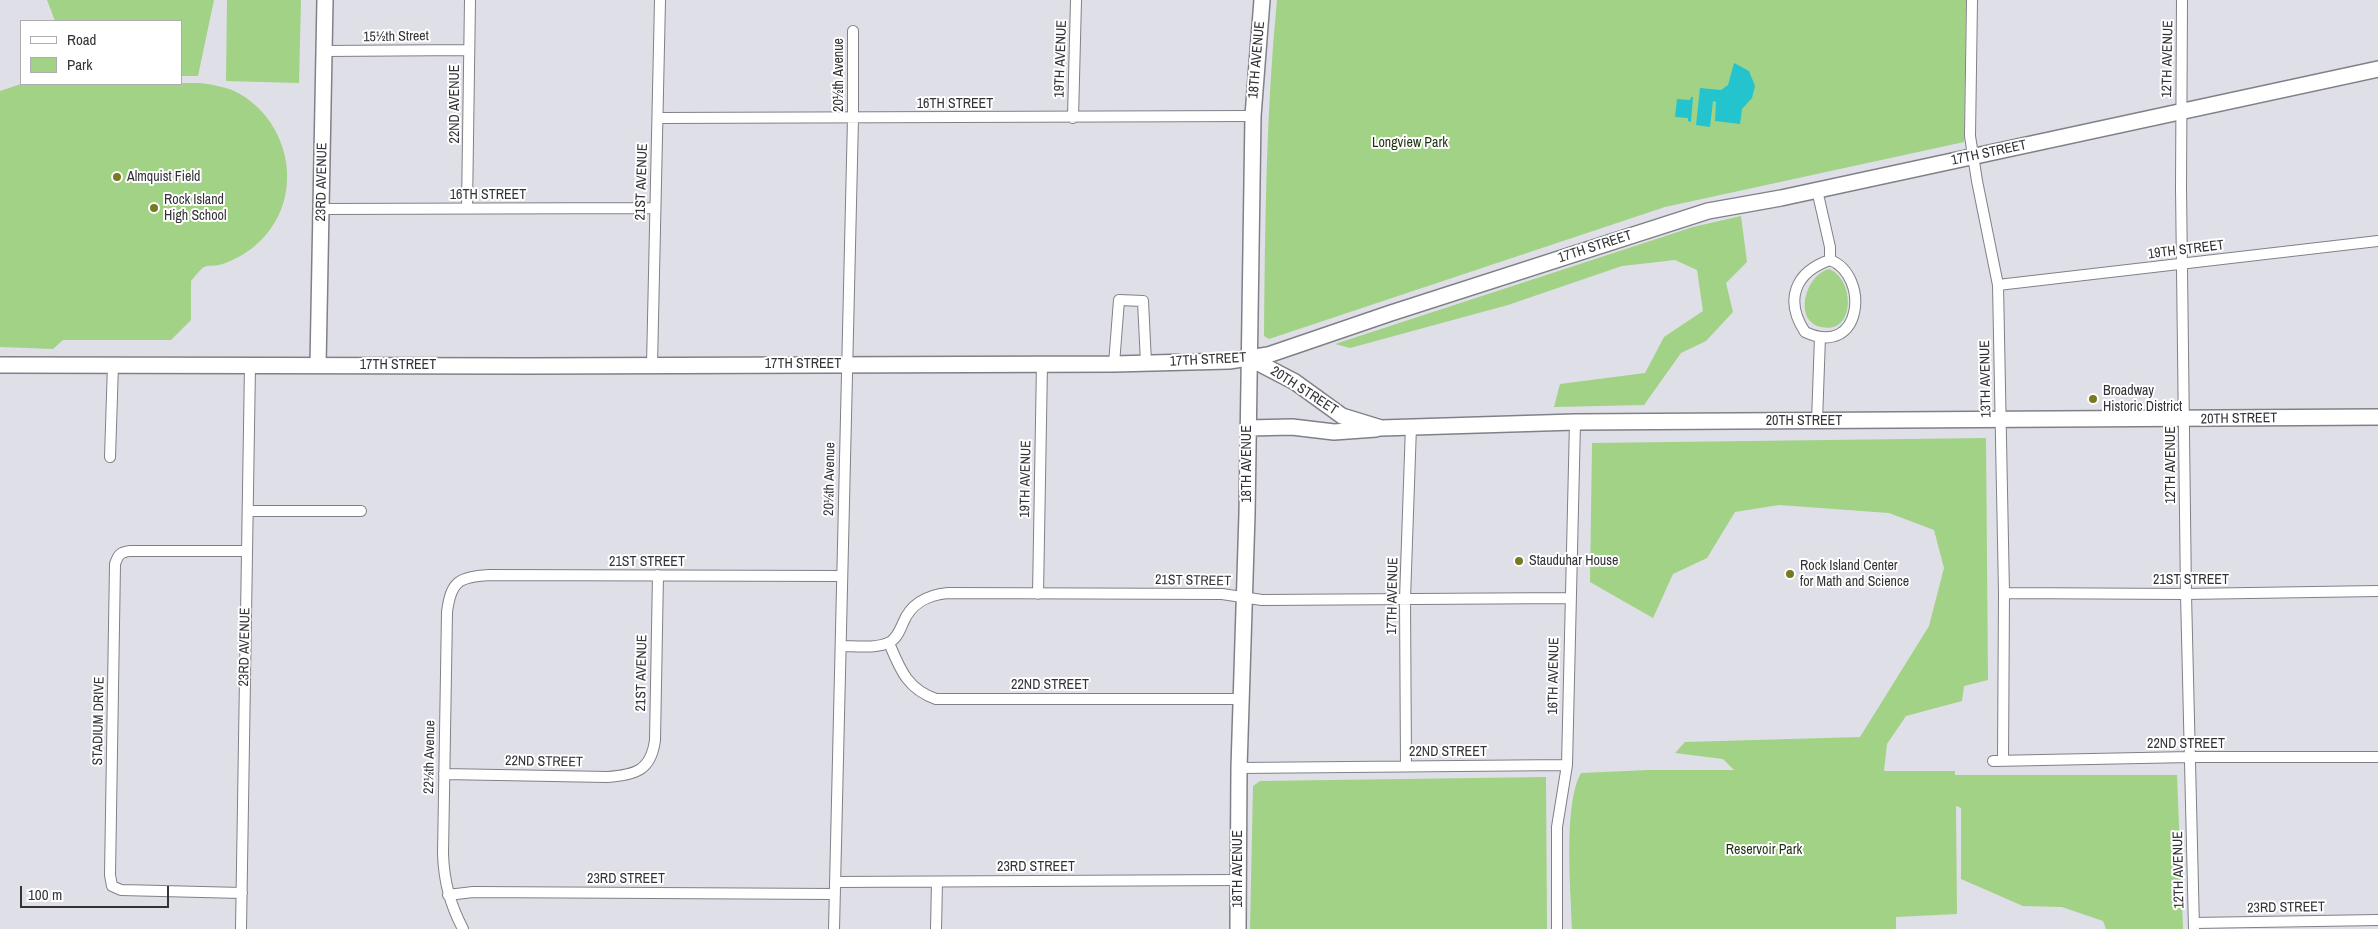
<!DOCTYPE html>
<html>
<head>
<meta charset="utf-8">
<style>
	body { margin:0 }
	#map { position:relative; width:2378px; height:929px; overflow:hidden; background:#dfdfe8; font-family:"Archivo Narrow",sans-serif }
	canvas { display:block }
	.legend { position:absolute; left:20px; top:20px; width:162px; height:65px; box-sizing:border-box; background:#fff; border:1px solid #adadaf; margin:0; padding:6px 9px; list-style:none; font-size:15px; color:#333337 }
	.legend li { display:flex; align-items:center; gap:10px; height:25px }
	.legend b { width:25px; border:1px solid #adadaf }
	.scale { position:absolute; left:20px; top:886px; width:149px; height:22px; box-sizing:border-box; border:2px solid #333337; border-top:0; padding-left:6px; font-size:15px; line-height:18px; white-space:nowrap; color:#333337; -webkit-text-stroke:4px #fff; paint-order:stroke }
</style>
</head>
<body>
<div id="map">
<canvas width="2378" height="929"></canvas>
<ul class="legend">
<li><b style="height:6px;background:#fff"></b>Road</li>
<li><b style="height:14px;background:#a2d285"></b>Park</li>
</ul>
<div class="scale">100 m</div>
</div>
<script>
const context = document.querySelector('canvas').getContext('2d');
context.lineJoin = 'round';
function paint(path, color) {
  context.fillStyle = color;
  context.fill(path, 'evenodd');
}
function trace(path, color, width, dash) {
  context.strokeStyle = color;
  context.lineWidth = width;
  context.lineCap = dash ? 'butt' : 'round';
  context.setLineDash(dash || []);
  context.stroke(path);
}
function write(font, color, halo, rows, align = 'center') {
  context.font = font + ' "Archivo Narrow",sans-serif';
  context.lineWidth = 4;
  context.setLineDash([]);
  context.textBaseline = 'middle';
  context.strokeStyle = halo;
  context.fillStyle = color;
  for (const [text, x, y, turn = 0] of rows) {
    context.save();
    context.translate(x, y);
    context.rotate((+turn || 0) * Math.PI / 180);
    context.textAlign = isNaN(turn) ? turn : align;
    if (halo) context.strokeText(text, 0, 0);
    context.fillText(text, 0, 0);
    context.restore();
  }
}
paint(new Path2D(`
	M47,0H214L198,76H181V21H55Z
	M227,0H301L299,83L226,81Z
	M1277,0H1966L1964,142L1665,207L1269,339L1264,336C1265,224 1266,112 1277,0Z
	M200,83C214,85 228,87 240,94C290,123 304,194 264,237C252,250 237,260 219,265C215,266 208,265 204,267C199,270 195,277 191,281V320L171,340H63L53,349L0,347V91L21,84Z
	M1741,216L1747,262L1726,283L1733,312L1706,341L1681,353L1644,405L1554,407L1560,384L1645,373L1664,337L1703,311L1697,270L1675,260L1622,266L1508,305L1350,348L1335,344L1693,227Z
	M1829,269C1855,279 1856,335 1821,327C1793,321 1805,275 1829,269Z
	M1986,438L1988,680L1964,686L1962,701L1906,716L1887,744L1884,771H1955V775H2177L2183,929H2106L2103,921L2062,907L2023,906L1961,879V808L1956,806L1957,914L1896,917V929H1572C1571,890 1563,805 1581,773L1648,770H1734L1723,759L1675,753L1685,742L1860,737L1929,626L1944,568L1934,530L1889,513L1779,505L1735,512L1707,558L1673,574L1653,618L1590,582L1592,443Z
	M1546,777L1547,929H1250L1253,786L1260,781Z`), '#a2d285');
paint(new Path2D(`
	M1734,63L1749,71L1755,86L1752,98L1742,109L1740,124L1715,121L1716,102L1713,101L1710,127L1696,125L1700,88L1721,90L1728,85Z
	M1691,97H1693L1691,122L1688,121V118L1675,117L1677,99L1690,100Z`), '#23c4ce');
const street = new Path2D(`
	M1972,0L1970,136L1977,181L1998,285L2004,593L2003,761
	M2182,0L2181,188L2186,594L2194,929
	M324,51L469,50
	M658,118L1253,116
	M1073,118L1076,0
	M1817,190L1830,247V260
	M467,208L470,0
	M322,209L655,208
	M1830,260C1870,275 1863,359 1805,332C1784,300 1795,272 1830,260Z
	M1998,285L2378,241
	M1114,364L1119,300L1143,301L1146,363
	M652,365L660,0
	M1817,421L1820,337
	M110,457L113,365
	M248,511H361
	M2004,593L2186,594L2378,591
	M1038,594L1042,364
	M889,643C900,669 907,689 936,699H1241
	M841,646C855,646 877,649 890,642C897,638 900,630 903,623C911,603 927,595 948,593L1222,594L1262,600L1569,598
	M1993,761L2190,757H2378
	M1406,766L1405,599L1411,426
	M1239,768L1567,765
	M444,774L607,777C635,775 651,771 655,740L658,575
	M835,882L1238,880
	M242,893L121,890L112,886L110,875L115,564C118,555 120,552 130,551H247
	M448,895L473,892L835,894
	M2194,923L2378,920
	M241,929L250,365
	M463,929C450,904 444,882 443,854L447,612C451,581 459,577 489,575L841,576
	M834,929L853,118V31
	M936,929L937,882
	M1557,929V827L1567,765L1575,422`);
const secondary = new Path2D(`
	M1249,358L1295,382L1342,416L1381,428L1575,422L2378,417
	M0,365L529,366L1114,364L1229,361L1268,355L1391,313L1708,211L1781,198L2378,69
	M318,365L325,0
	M1248,428L1292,427L1334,432L1376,429
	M1238,929L1239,768L1247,514L1253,116L1262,0`);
trace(street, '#808088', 12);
trace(secondary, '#808088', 18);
trace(street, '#fff', 10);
trace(secondary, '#fff', 15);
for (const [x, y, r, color] of [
	[117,177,5,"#777a22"],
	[154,208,5,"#777a22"],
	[2093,399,5,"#777a22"],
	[1519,561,5,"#777a22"],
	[1790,574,5,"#777a22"]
]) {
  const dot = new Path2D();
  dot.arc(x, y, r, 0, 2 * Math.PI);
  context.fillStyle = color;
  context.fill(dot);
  trace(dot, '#fff', 2);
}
write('14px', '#333337', '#fff', [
	["15½th Street",396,37,-1],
	["19TH AVENUE",1061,59,-88],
	["12TH AVENUE",2168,59,-89],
	["18TH AVENUE",1257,60,-85],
	["20½th Avenue",839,75,-90],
	["22ND AVENUE",455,104,-90],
	["16TH STREET",955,104],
	["17TH STREET",1989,153,-12],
	["23RD AVENUE",322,182,-89],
	["21ST AVENUE",642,182,-88],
	["16TH STREET",488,195],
	["17TH STREET",1595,247,-18],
	["19TH STREET",2186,250,-7],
	["17TH STREET",1208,360,-3],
	["17TH STREET",803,364],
	["17TH STREET",398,365],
	["13TH AVENUE",1986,379,-91],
	["20TH STREET",1304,391,33],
	["20TH STREET",2239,419,-1],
	["20TH STREET",1804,421],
	["18TH AVENUE",1247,464,-90],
	["12TH AVENUE",2171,465,-90],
	["20½th Avenue",830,479,-89],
	["19TH AVENUE",1026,479,-89],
	["21ST STREET",647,562],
	["21ST STREET",2191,580],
	["21ST STREET",1193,581,1],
	["17TH AVENUE",1393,596,-89],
	["23RD AVENUE",245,647,-89],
	["21ST AVENUE",642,673,-89],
	["16TH AVENUE",1554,676,-89],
	["22ND STREET",1050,685],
	["STADIUM DRIVE",99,721,-89],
	["22ND STREET",2186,744],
	["22ND STREET",1448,752],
	["22½th Avenue",430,757,-89],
	["22ND STREET",544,762,1],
	["23RD STREET",1036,867],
	["18TH AVENUE",1238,869,-90],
	["12TH AVENUE",2179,870,-91],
	["23RD STREET",626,879],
	["23RD STREET",2286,908,-1]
]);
write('14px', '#1e3210', '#fff', [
	["Longview Park",1410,143],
	["Reservoir Park",1764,850]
]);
write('14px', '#333337', '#fff', [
	["Almquist Field",127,177],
	["Rock Island",164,200],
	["High School",164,216],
	["Broadway",2103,391],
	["Historic District",2103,407],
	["Stauduhar House",1529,561],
	["Rock Island Center",1800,566],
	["for Math and Science",1800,582]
], 'left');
</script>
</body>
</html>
